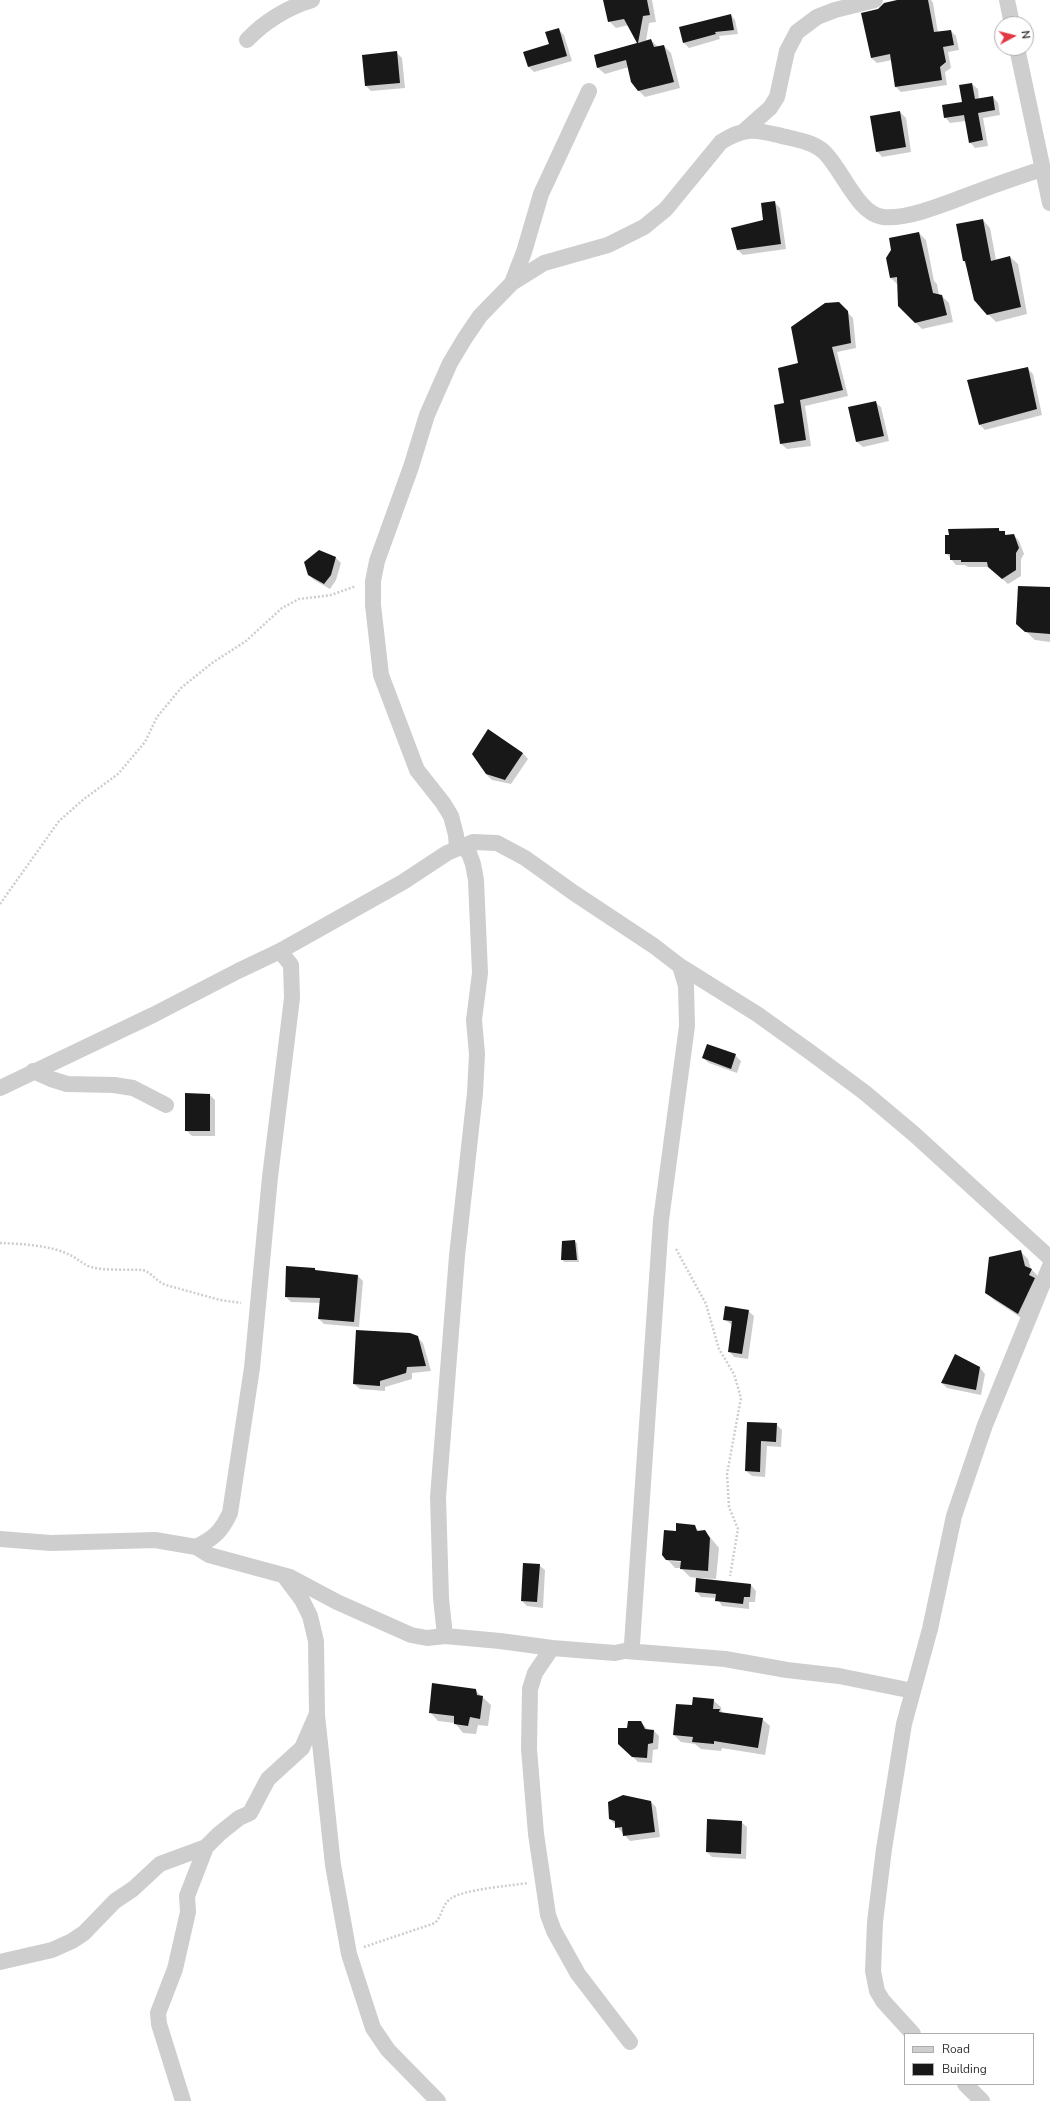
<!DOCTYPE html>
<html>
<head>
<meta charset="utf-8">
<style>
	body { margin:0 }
	#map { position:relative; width:1050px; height:2101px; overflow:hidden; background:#fff; font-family:"Nunito Sans",sans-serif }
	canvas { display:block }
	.legend { position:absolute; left:904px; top:2033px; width:130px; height:52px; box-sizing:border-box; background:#fff; border:1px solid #adadad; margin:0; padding:5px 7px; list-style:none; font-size:12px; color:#313131 }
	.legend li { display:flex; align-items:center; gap:8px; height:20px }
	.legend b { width:20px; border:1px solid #adadad }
	.north { position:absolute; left:994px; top:16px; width:40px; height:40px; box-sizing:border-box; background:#fff; border:1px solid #adadad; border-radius:50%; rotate:83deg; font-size:11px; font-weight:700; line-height:16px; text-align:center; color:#313131 }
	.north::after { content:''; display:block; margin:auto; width:14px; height:18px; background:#e23844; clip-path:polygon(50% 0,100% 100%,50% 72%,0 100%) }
</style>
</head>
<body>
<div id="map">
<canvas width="1050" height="2101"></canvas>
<ul class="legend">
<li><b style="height:5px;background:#cecece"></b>Road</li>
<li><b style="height:11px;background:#181818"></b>Building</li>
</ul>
<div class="north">N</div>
</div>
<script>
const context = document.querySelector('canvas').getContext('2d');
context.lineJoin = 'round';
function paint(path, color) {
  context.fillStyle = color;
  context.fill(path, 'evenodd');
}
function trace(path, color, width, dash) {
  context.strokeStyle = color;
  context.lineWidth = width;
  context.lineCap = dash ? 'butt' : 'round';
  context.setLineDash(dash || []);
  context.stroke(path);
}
paint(new Path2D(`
	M604,0H652L656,22L649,23L646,41L651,40L658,47L664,46L671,53L680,88L645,97L639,91L629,67L605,74L598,68L595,55L638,43L629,25L616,28L609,21Z
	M908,0H931L933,3L938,33L951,31L956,36L959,50L948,52L951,68L945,72L947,85L901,92L896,87L892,60L877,63L871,58Z
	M731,15L735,20L738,34L719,36L720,39L689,48L684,43L680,28Z
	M558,29L564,35L572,61L534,72L529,67L525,53L550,45Z
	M396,52L402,58L405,88L371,91L366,86Z
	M972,84L978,89L979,100L993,97L998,103L1000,115L983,118L988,146L975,148L970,142L966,121L950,123L945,117L963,102Z
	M900,112L906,118L911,152L882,157L877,151Z
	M774,202L780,208L786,249L743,255L738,250L764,220Z
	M983,220L990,228L996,260L1010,257L1018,264L1027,314L996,322L988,314L964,261Z
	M919,233L926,240L934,281L937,284L939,295L942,296L949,303L953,322L922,329L899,306L898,285L891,278Z
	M838,303L853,318L856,348L837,352L848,396L805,406L811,446L787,449L781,444L786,403L799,364Z
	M1027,368L1033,374L1042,415L985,430L980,425L969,381Z
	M875,402L881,407L889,441L863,447L857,442Z
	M998,529L1008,536L1014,535L1019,541L1024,554L1021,559V576L1008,584L989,567H968L965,565H956L946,553Z
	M336,558L341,563L336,580L330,589L314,580L309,575Z
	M1050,588V642L1035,640L1017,623Z
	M523,753L528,759L511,784L492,780L486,774Z
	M735,1055L741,1061L737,1073L709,1063L703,1058Z
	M210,1095L215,1100V1136H192L186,1130Z
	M574,1241L577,1243L579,1262H564L562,1259Z
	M1020,1251L1028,1259L1031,1269L1039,1277L1026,1321L994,1300L986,1292Z
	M314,1269L317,1271L358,1276L363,1281L359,1327L324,1324L319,1319L321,1303L291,1302L286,1297Z
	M748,1311L754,1316L748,1359L734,1357L729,1351L732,1325L724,1319Z
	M417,1337L423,1343L431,1371L412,1373V1379L385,1387V1391L360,1389L354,1384Z
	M980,1368L985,1374L981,1395L947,1388L942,1383Z
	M748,1424H776L782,1430L781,1447L767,1446L765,1477L752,1476L746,1471Z
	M694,1526L700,1532L705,1531L719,1548L716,1579L700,1578V1579L751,1585L756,1591L755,1602H749V1609L722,1606L717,1598L701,1597L696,1591L697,1578L690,1577L681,1568H675L667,1559L676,1532ZM670,1559L686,1562L670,1561Z
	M539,1565L545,1570L543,1608L527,1606L522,1601Z
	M475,1690L491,1705L488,1726L478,1725L476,1734L463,1733L455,1723L438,1721L430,1712Z
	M713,1700L721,1707L722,1713L762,1719L770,1726L765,1755L722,1748L721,1751L701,1749L695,1744L681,1742L674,1735L693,1706Z
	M641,1722L648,1730L654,1731L659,1736L658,1749L653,1750L652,1763L638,1762L619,1743L628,1729Z
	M651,1802L656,1807L660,1837L630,1841L610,1819Z
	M741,1822L747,1827L746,1859L712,1857L707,1852Z`), '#0003');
paint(new Path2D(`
	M603,0H647L650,15L643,16L638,43L651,39L654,47L664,45L674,82L638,91L631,82L626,60L597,68L594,55L637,43L624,19L608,22Z
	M897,0H928L934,32L951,30L954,45L943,47L946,62L940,67L942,80L895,87L890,54L871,58L861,13L878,9L884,3Z
	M731,14L734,30L715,32L716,34L683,43L679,27Z
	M559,28L567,56L528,67L523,52L549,44L545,32Z
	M397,51L400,83L365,86L362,55Z
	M972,83L975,99L993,96L995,110L978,113L983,140L969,143L964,115L944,118L942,105L962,102L959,85Z
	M900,111L906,147L876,152L870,116Z
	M775,201L781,244L737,250L731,228L763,220L761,203Z
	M983,219L991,261L1010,256L1021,307L987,315L974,300L965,261H963L956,224Z
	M919,232L933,293L942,295L947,315L915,323L898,306L897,277L890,278L886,258L891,250L889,238Z
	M839,302L848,311L851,343L832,347L843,390L800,400L806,440L780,444L774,405L784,403L778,368L798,363L791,327L825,303Z
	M1028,367L1037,409L979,425L967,380Z
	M876,401L884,436L856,442L848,407Z
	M999,528V531H1005V535L1014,534L1019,548L1016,553V570L1002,579L988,567L987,562H961V560H950V554H945V535H949L948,529Z
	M319,550L336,557L331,575L324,584L308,575L304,562Z
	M1018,586L1050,587V634L1025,632L1016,624Z
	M488,729L523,753L505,780L486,774L472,754Z
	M707,1044L736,1054L731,1069L702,1058Z
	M185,1093L210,1094V1131H185Z
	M575,1240L577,1260H561L562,1241Z
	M1021,1250L1025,1266L1032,1269L1029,1275L1035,1278L1018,1314L985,1293L989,1257Z
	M286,1266L315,1268V1270L358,1275L354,1322L318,1319L320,1298L285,1297Z
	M725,1306L749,1310L742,1354L728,1352L732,1321L723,1320Z
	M356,1330L410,1333L418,1336L426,1366L407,1367L406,1373L380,1381V1386L353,1384Z
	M955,1354L980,1367L976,1390L941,1383Z
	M747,1422L777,1423L776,1442L761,1441L760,1472L745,1471Z
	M676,1523L695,1525L697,1531L705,1530L710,1538L708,1571L680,1569L681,1561L666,1560L662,1555L664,1530L676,1531Z
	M523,1563L540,1564L537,1602L521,1601Z
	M696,1578L751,1584L750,1597H744L743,1604L715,1601L716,1594L695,1592Z
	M432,1683L476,1689L477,1695L483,1696L480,1719L470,1717L468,1726L454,1724V1716L429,1713Z
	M693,1697L714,1699L713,1709H720L719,1712L763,1718L758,1748L714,1741V1744L692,1742L693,1737L673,1735L676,1704L692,1705Z
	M628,1721H641L645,1729L654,1730L653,1743L648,1744L647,1758L632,1757L618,1744V1728H627Z
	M623,1795L651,1801L655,1832L623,1836L622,1827L615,1828V1821L609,1819L608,1802Z
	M707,1819L742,1821L741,1854L706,1852Z`), '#181818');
trace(new Path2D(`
	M0,904L59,821L84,799L118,774L145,742L157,717L181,688L212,663L246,641L282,608L299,599L331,595L356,586
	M0,1243C22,1244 50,1245 70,1255C77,1258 82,1264 91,1267C106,1271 126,1269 143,1270C152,1273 157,1282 166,1285L220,1300L241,1303
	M676,1249L706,1304L719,1349L734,1374L741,1398L727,1474L729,1507L738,1529L730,1576
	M364,1947L435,1923C442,1916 442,1905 450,1899C464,1889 509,1886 528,1883`), '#cecece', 2.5, [2, 2]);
trace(new Path2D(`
	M1007,0L1012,24
	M247,40C264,22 288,7 312,0
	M1017,48L1050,203
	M744,131L770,108L777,97L787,51L797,32L817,17L835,10L875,0
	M512,283L524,252L541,194L589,91
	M457,848L456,835L451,816L443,803L417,770L381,675L373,605V581L377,561L411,467L427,415L450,363L465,338L480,316L512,283L544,263L608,245L644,227L666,209L721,142C743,128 753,129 778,135C792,139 812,141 823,151C842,168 857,214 883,217C910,220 954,200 979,191C1000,183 1021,176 1042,169
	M33,1071L51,1079L67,1084L114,1085L133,1088L166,1105
	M0,1088L153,1015L238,971L280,951L403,882L447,853L473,842L497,843L525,858L574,893L654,946L680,966L757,1014L810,1052L864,1092L914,1134L1050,1258
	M0,1539L51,1543L155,1540L196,1547L209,1555L290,1577L337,1602L411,1635L427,1638L445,1636L500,1641L552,1648L615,1653L629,1650L632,1644L661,1220L687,1026L686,986L680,966
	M196,1547C214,1538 221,1532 230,1513L252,1368L270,1177L292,998L291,965L280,951
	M284,1576L302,1600L310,1616L316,1641L317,1715L333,1865L349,1954L373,2028L388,2050L438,2101
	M445,1636L441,1598L438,1497L457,1256L475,1093L477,1054L474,1020L480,973L476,880L473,864L469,853L462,846
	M552,1648L535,1673L530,1689L529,1749L536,1834L548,1915L554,1931L578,1974L630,2042
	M626,1651L725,1659L787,1670L839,1676L913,1691
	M0,1962L52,1950L72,1941L84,1933L115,1901L133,1889L160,1864L206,1847L219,1834L239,1818L250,1813L268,1779L302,1748L316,1716
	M913,2034L883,2001L877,1991L873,1971L875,1922L884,1849L904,1724L930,1629L954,1516L985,1425L1050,1266
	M965,2084L982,2101
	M183,2101L159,2024L158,2013L175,1969L188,1912L187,1896L206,1847`), '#cecece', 16);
</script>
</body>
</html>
